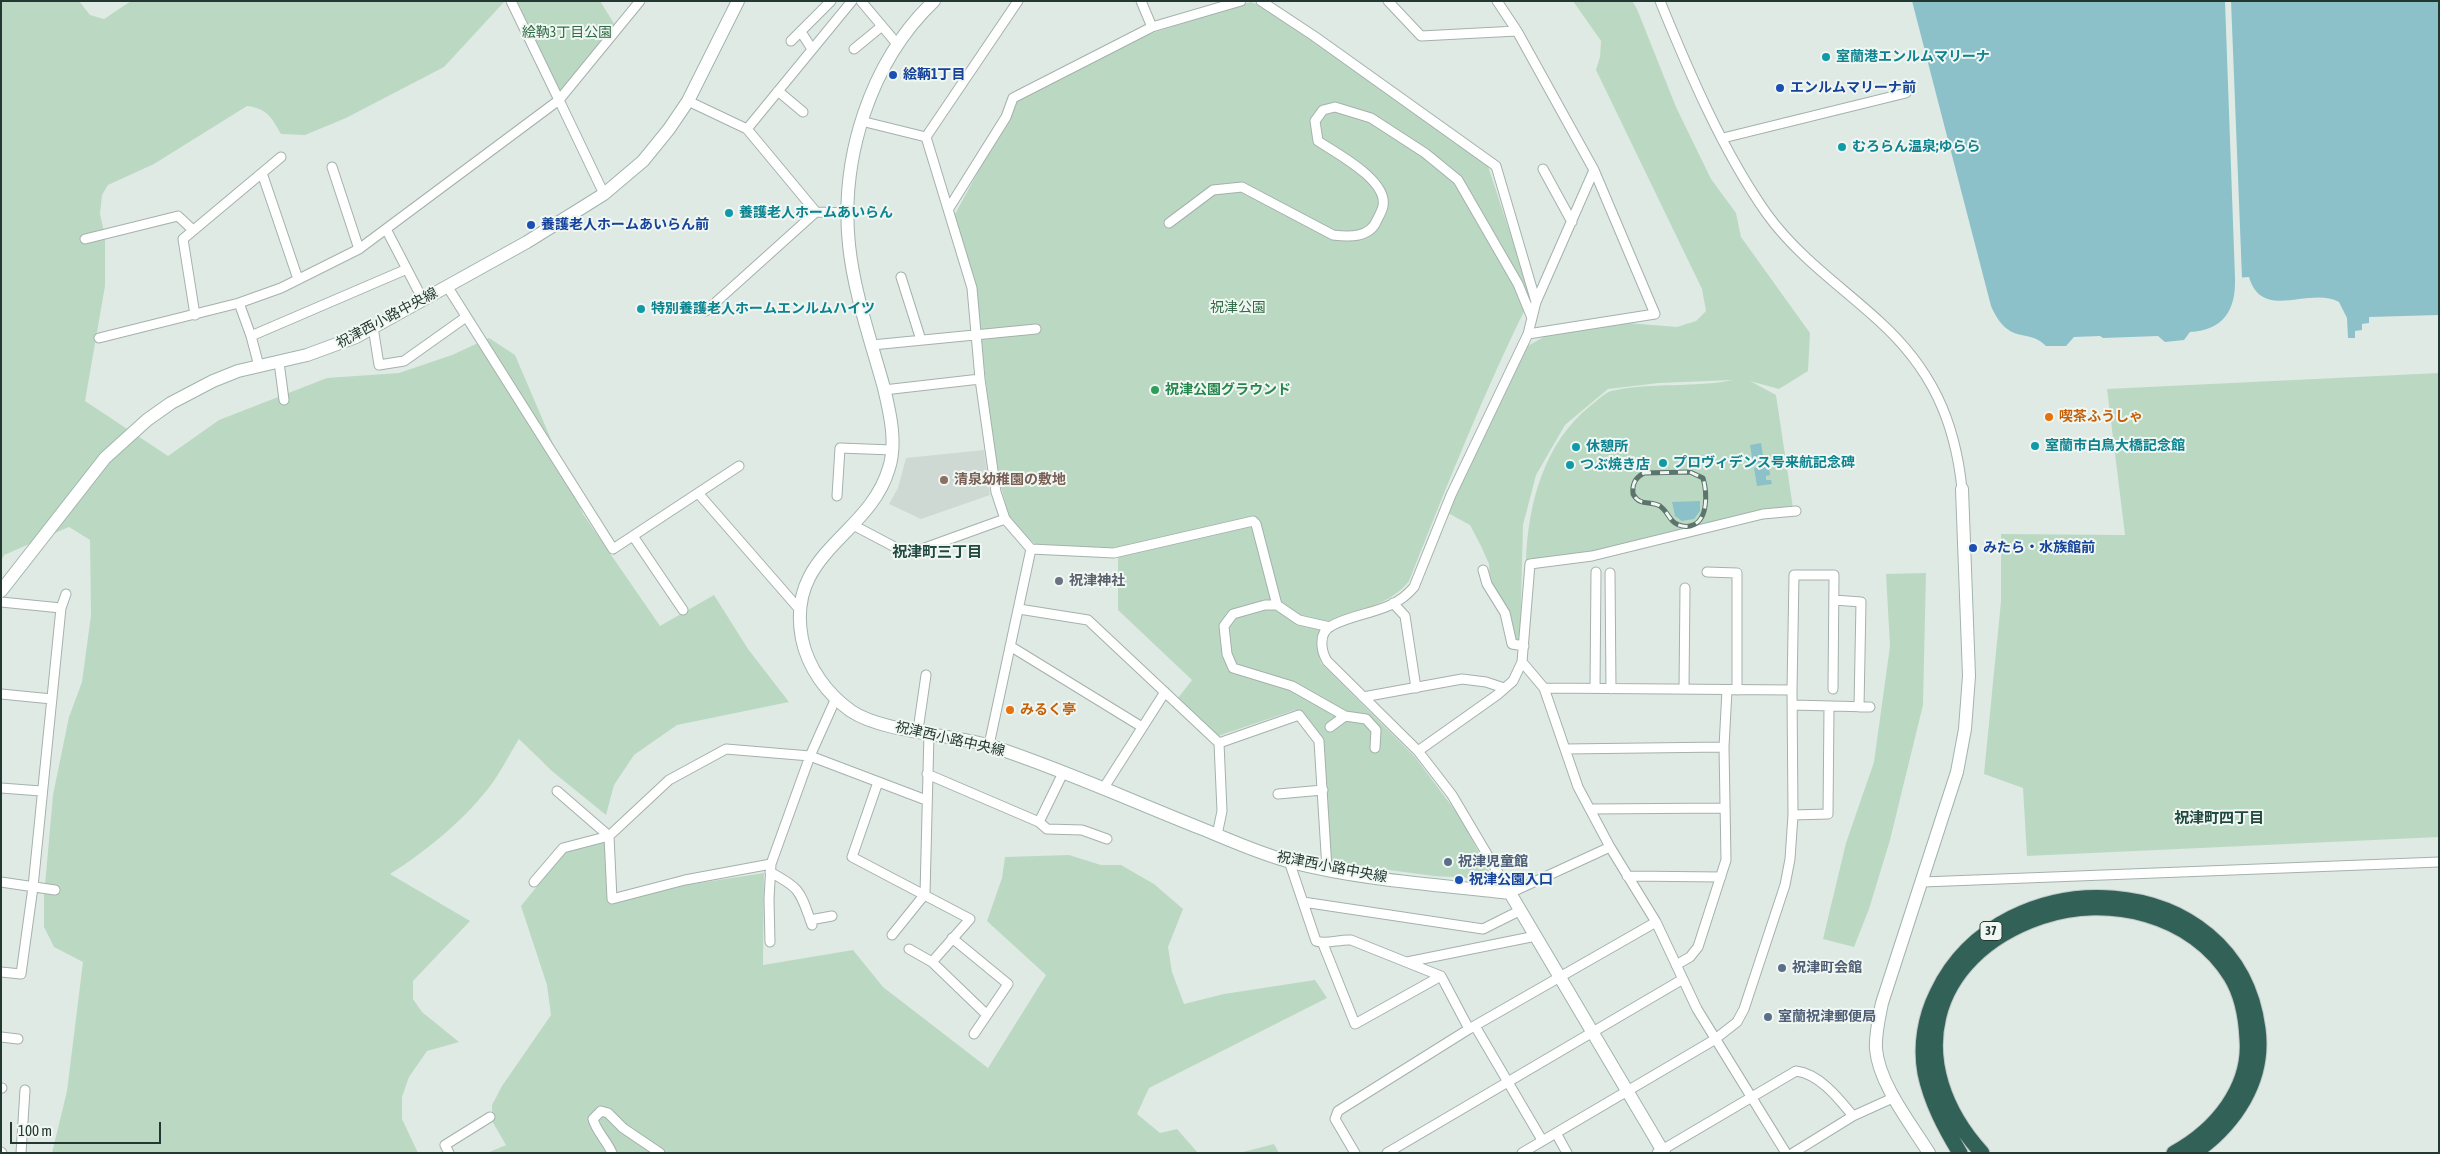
<!DOCTYPE html>
<html>
<head>
<meta charset="utf-8">
<style>
	body { margin:0 }
	#map { position:relative; width:2440px; height:1154px; overflow:hidden; background:#e0eae5; font-family:"Asap Condensed",sans-serif }
	canvas { display:block }
	.frame { position:absolute; inset:0; border:2px solid #233832; pointer-events:none }
	.scale { position:absolute; left:10px; top:1122px; width:151px; height:22px; box-sizing:border-box; border:2px solid #233832; border-top:0; padding-left:6px; font-size:15px; line-height:18px; white-space:nowrap; color:#233832; -webkit-text-stroke:4px #f0f7f3; paint-order:stroke }
</style>
</head>
<body>
<div id="map">
<canvas width="2440" height="1154"></canvas>
<div class="frame"></div>
<div class="scale">100 m</div>
</div>
<script>
const context = document.querySelector('canvas').getContext('2d');
context.lineJoin = 'round';
function paint(path, color) {
  context.fillStyle = color;
  context.fill(path, 'evenodd');
}
function trace(path, color, width, dash) {
  context.strokeStyle = color;
  context.lineWidth = width;
  context.lineCap = dash ? 'butt' : 'round';
  context.setLineDash(dash || []);
  context.stroke(path);
}
function write(font, color, halo, rows, align = 'center') {
  context.font = font + ' "Asap Condensed","Noto Sans JP",sans-serif';
  context.lineWidth = 4;
  context.setLineDash([]);
  context.textBaseline = 'middle';
  context.strokeStyle = halo;
  context.fillStyle = color;
  for (const [text, x, y, turn = 0] of rows) {
    context.save();
    context.translate(x, y);
    context.rotate((+turn || 0) * Math.PI / 180);
    context.textAlign = isNaN(turn) ? turn : align;
    if (halo) context.strokeText(text, 0, 0);
    context.fillText(text, 0, 0);
    context.restore();
  }
}
paint(new Path2D(`
	M984,450L990,495L921,519L889,504L898,488L906,458Z`), '#cfd9d4');
paint(new Path2D(`
	M1,1H79L90,15L104,19L131,1H505L444,67L346,118L305,135L281,134C271,117 268,109 247,106L154,164L108,185L102,195L100,214L105,236V286L85,401L168,456L219,420L327,378L399,373L452,355L489,338L515,355L583,514L660,626L714,595L748,649L789,702L677,725L634,755L614,785L606,815L553,772L519,739C510,753 503,768 493,782C467,818 428,850 390,874L470,921L413,981V999L422,1012L459,1042L427,1051L409,1077L402,1097V1119L418,1153H52L67,1091L83,962L54,947L44,927V896L53,795L69,717L82,682L91,615L90,540L69,527L4,555L1,561Z
	M517,1H600L615,25L559,92Z
	M1573,1H1632L1637,9L1676,107L1711,179L1736,213L1741,237L1810,333L1808,371L1779,389L1750,381L1776,395L1793,508L1590,553L1526,560C1528,504 1544,443 1590,406C1596,402 1604,393 1611,391C1651,382 1694,388 1733,380L1659,383L1608,389L1565,425L1536,475L1523,525L1520,643L1513,644L1490,589L1489,564L1481,546L1470,525L1448,513L1476,444L1526,347L1547,335L1628,323L1677,327L1696,321L1706,311L1702,289L1596,70L1600,57L1601,41Z
	M1251,2L1264,7L1488,166L1531,297C1485,389 1447,485 1409,581C1390,606 1355,610 1327,622C1317,635 1315,648 1321,663L1415,757L1460,817L1492,877L1486,879L1434,876L1329,862L1322,743L1301,710H1295L1218,736L1178,698L1192,680L1118,610V547L1093,549L1045,547L1035,544L1020,531L1009,516L1001,487L995,453L977,310L954,216L1017,100L1143,36Z
	M2439,373V837L2027,856L2023,788L1984,774L2001,601V534L2125,535L2107,389Z
	M1926,573L1923,705L1890,840L1869,909L1854,947L1823,939L1846,843L1874,762L1890,646L1886,574Z
	M605,842L610,904L686,885L764,873L763,965L853,950L883,987L988,1068L1046,975L987,921L1002,878L1005,857L1069,855L1101,865H1121L1154,884L1183,909L1168,947L1172,972L1184,1004L1224,994L1315,980L1327,998L1149,1088L1137,1114L1160,1133L1177,1129L1198,1153H487L506,1145L492,1121V1105L502,1086L551,1015L547,985L521,906L564,853Z
	M1274,1144L1279,1153H1239Z`), '#bbd9c2');
paint(new Path2D(`
	M1912,1H2439V315L2369,317V323L2362,324V330L2355,331V338H2348L2347,318L2339,302C2309,286 2262,322 2249,277L2235,278C2236,310 2224,330 2190,332L2184,340L2165,342L2158,336L2103,338L2100,336L2074,337L2066,346H2046C2028,327 2009,347 1991,306Z
	M1761,443L1764,462L1753,464L1750,445Z
	M1769,466L1770,475L1766,476V480H1771L1772,484L1757,486L1754,468Z
	M1700,501V511L1694,519L1682,521L1675,516L1672,502Z`), '#8dc1ca');
paint(new Path2D(`
	M2225,1H2231L2242,278H2235Z`), '#e0eae5');
const street = new Path2D(`
	M861,1L898,45
	M1141,1L1152,27
	M1261,1L1314,36L1496,166L1536,302
	M1388,1L1421,36L1517,31
	M1497,1L1517,31L1594,170L1655,314L1528,334
	M1660,1C1689,72 1723,152 1767,214C1798,257 1841,286 1879,321C1931,368 1955,420 1962,489
	M801,32L812,49
	M791,41L831,1
	M854,49L882,26
	M778,91L803,112
	M688,101L747,129L816,212L847,213
	M861,121L926,137L1018,1
	M747,129L852,1
	M926,137L972,288L980,379L996,492L1005,519L1031,549L1114,553L1253,521L1256,524L1277,605
	M1723,138L1906,93
	M332,167L359,249
	M1543,169L1572,222
	M1594,170L1536,302L1528,334L1451,495L1414,587C1392,614 1358,611 1331,626C1318,633 1321,651 1327,661L1418,751L1452,795L1510,893L1610,847
	M262,173L298,279
	M604,194L559,100L640,1
	M949,208L1006,117L1013,98L1152,27L1241,1
	M1169,223L1213,190L1242,187L1333,235C1349,237 1370,238 1377,220C1379,216 1382,211 1383,206C1388,180 1336,153 1318,141L1315,121L1323,110L1335,107L1371,118L1425,153L1458,180L1518,284L1532,318
	M386,229L423,300
	M85,239L178,216L193,230
	M901,277L921,340
	M447,286L613,549L698,493L800,610
	M239,303L251,336L407,269
	M706,311L816,212
	M195,315L183,239L281,157
	M373,327L379,365L404,361L466,317
	M251,336L259,366
	M99,338L239,303L281,288L359,249L559,100L511,1
	M872,345L1036,329
	M279,362L284,400
	M884,390L980,379
	M698,493L739,466
	M837,496L840,448L892,450
	M853,525L908,554L1005,519
	M633,536L683,610
	M1483,570L1487,584L1505,613L1512,644L1524,646
	M1707,572L1737,573V690
	M1610,573L1611,689
	M1834,600L1861,602L1859,707
	M1,602L61,608L33,887L21,974L1,972
	M1393,603L1405,616L1416,688
	M61,608L66,594
	M1019,609L1088,620L1219,743L1222,811L1217,835
	M1330,627L1299,620L1277,605H1265L1233,614L1224,626L1227,654L1233,668L1292,686L1345,716L1366,719L1376,730L1375,748
	M1010,646L1142,727
	M1522,662L1544,688L1578,787L1610,847L1656,922L1697,1009L1786,1153
	M1595,688L1596,572
	M1684,689L1685,588
	M1792,690L1794,575H1834L1833,689
	M1,694L52,699
	M1363,697L1462,679L1486,682L1504,688
	M1793,705L1870,707
	M1330,727L1345,716
	M918,730L926,675
	M1219,743L1299,715L1319,741L1327,869
	M989,745L1031,549
	M1565,749L1724,747
	M1418,751L1497,695L1513,681L1522,662L1530,564L1592,556L1763,514L1796,511
	M927,774L1039,822L1047,829L1082,830L1107,839
	M878,782L852,857L970,919L932,962
	M1,788L41,791
	M1103,789L1165,692
	M557,791L609,836L612,899L685,880L771,864
	M1278,794L1323,790
	M1591,809L1725,808
	M1793,815L1828,814L1829,707
	M1039,822L1063,773
	M1289,861L1316,941C1327,945 1339,939 1351,940L1441,976L1469,1029
	M770,872C802,889 800,892 812,925
	M1627,876L1721,877
	M1,882L55,890
	M534,882L563,848L609,836L669,780L726,749L810,756L926,800
	M1923,882L2439,862
	M1303,902L1483,929L1521,910
	M810,920L832,916
	M892,935L925,894L929,733
	M952,938L1008,984L974,1034
	M770,942L769,899L771,864L810,756L836,698
	M1323,944L1355,1024L1441,976
	M909,949L932,962L986,1014
	M1407,962L1536,936
	M1676,965L1690,957L1698,947L1726,860L1724,747L1727,690
	M1475,1026L1542,1140
	M1,1037L18,1039
	M1,1088H2
	M1556,1133L1567,1153
	M1,1152L2,1153
	M21,1153L25,1090
	M449,1153L445,1145L490,1117
	M612,1153C607,1141 596,1131 593,1119L601,1111L608,1113L623,1128L660,1153
	M1355,1153L1335,1119L1338,1111L1469,1029L1656,922
	M1387,1153L1683,979
	M1522,1153L1714,1040L1737,1022L1744,1009L1785,885L1790,859L1793,815L1792,690L1544,688
	M1657,1153L1796,1071C1820,1074 1839,1099 1853,1116
	M1793,1153L1853,1116L1895,1097`);
const secondary = new Path2D(`
	M934,1C870,62 840,158 849,245C854,293 871,341 884,388C890,413 897,443 889,468C869,537 785,552 802,639C808,668 827,694 851,711C884,733 954,734 994,747C1064,770 1132,801 1200,828C1230,840 1260,854 1291,862C1360,880 1439,885 1510,893L1664,1153
	M1,591L105,458L147,420L171,403L213,381L238,371L307,355L356,337L527,242L604,194L643,161L669,129L688,101L738,1
	M1929,1153C1911,1124 1879,1084 1876,1049C1875,1034 1879,1018 1882,1003L1957,772L1965,729L1969,676L1962,489`);
const highway = new Path2D(`
	M1960,1153C1945,1128 1931,1102 1925,1073C1920,1046 1925,1017 1937,993C2002,856 2237,865 2258,1029C2265,1081 2234,1125 2194,1153
	M1982,1153C1902,1065 1927,956 2041,917C2108,894 2193,914 2231,977C2242,995 2246,1018 2247,1039C2251,1088 2216,1130 2174,1153`);
trace(street, '#a4b1ac', 11);
trace(secondary, '#a1b4ad', 14);
trace(highway, '#c1c7c6', 17);
trace(street, '#fff', 9);
trace(secondary, '#fff', 12);
trace(highway, '#316157', 15);
const rail = new Path2D(`
	M1690,472L1703,478C1707,492 1709,522 1690,526C1686,527 1679,526 1675,523C1669,519 1667,511 1660,506C1650,500 1640,507 1633,494C1632,484 1635,478 1644,473Z`);
trace(rail, '#5d746d', 5);
trace(rail, '#f0f7f3', 3, [9]);
for (const [x, y, r, color] of [
	[1826,57,5,"#0f9aa8"],
	[893,75,5,"#1a4fb4"],
	[1780,88,5,"#1a4fb4"],
	[1842,147,5,"#0f9aa8"],
	[729,213,5,"#0f9aa8"],
	[531,225,5,"#1a4fb4"],
	[641,309,5,"#0f9aa8"],
	[1155,390,5,"#2e9e5b"],
	[2049,417,5,"#e8710a"],
	[2035,446,5,"#0f9aa8"],
	[1576,447,5,"#0f9aa8"],
	[1663,463,5,"#0f9aa8"],
	[1570,465,5,"#0f9aa8"],
	[944,480,5,"#8d6e63"],
	[1973,548,5,"#1a4fb4"],
	[1059,581,5,"#6b7280"],
	[1010,710,5,"#e8710a"],
	[1448,862,5,"#5c6f8a"],
	[1459,880,5,"#1a4fb4"],
	[1782,968,5,"#5c6f8a"],
	[1768,1017,5,"#5c6f8a"]
]) {
  const dot = new Path2D();
  dot.arc(x, y, r, 0, 2 * Math.PI);
  context.fillStyle = color;
  context.fill(dot);
  trace(dot, '#f0f7f3', 2);
}
for (const [x, y, w] of [
	[1991,931,22]
]) {
  const box = new Path2D();
  box.roundRect(x - w / 2, y - 9.5, w, 19, 4);
  context.fillStyle = '#f0f7f3';
  context.fill(box);
  trace(box, '#233832', 1);
}
write('bold 12px', '#233832', null, [
	["37",1991,931]
]);
write('14px', '#316b46', '#f0f7f3', [
	["絵靹3丁目公園",567,33],
	["祝津公園",1238,308]
]);
write('bold 14px', '#0d838f', '#f0f7f3', [
	["室蘭港エンルムマリーナ",1836,57],
	["むろらん温泉;ゆらら",1852,147],
	["養護老人ホームあいらん",739,213],
	["特別養護老人ホームエンルムハイツ",651,309],
	["室蘭市白鳥大橋記念館",2045,446],
	["休憩所",1586,447],
	["プロヴィデンス号来航記念碑",1673,463],
	["つぶ焼き店",1580,465]
], 'left');
write('bold 14px', '#164399', '#f0f7f3', [
	["絵鞆1丁目",903,75],
	["エンルムマリーナ前",1790,88],
	["養護老人ホームあいらん前",541,225],
	["みたら・水族館前",1983,548],
	["祝津公園入口",1469,880]
], 'left');
write('14px', '#233832', '#f0f7f3', [
	["祝津西小路中央線",387,318,-28],
	["祝津西小路中央線",950,739,13],
	["祝津西小路中央線",1332,867,11]
]);
write('bold 14px', '#27864d', '#f0f7f3', [
	["祝津公園グラウンド",1165,390]
], 'left');
write('bold 14px', '#c56008', '#f0f7f3', [
	["喫茶ふうしゃ",2059,417],
	["みるく亭",1020,710]
], 'left');
write('bold 14px', '#785e54', '#f0f7f3', [
	["清泉幼稚園の敷地",954,480]
], 'left');
write('bold 14px', '#5b616d', '#f0f7f3', [
	["祝津神社",1069,581]
], 'left');
write('bold 14px', '#4e5e75', '#f0f7f3', [
	["祝津児童館",1458,862],
	["祝津町会館",1792,968],
	["室蘭祝津郵便局",1778,1017]
], 'left');
write('bold 15px', '#21483e', '#f0f7f3', [
	["祝津町三丁目",937,552],
	["祝津町四丁目",2219,818]
]);
</script>
</body>
</html>
